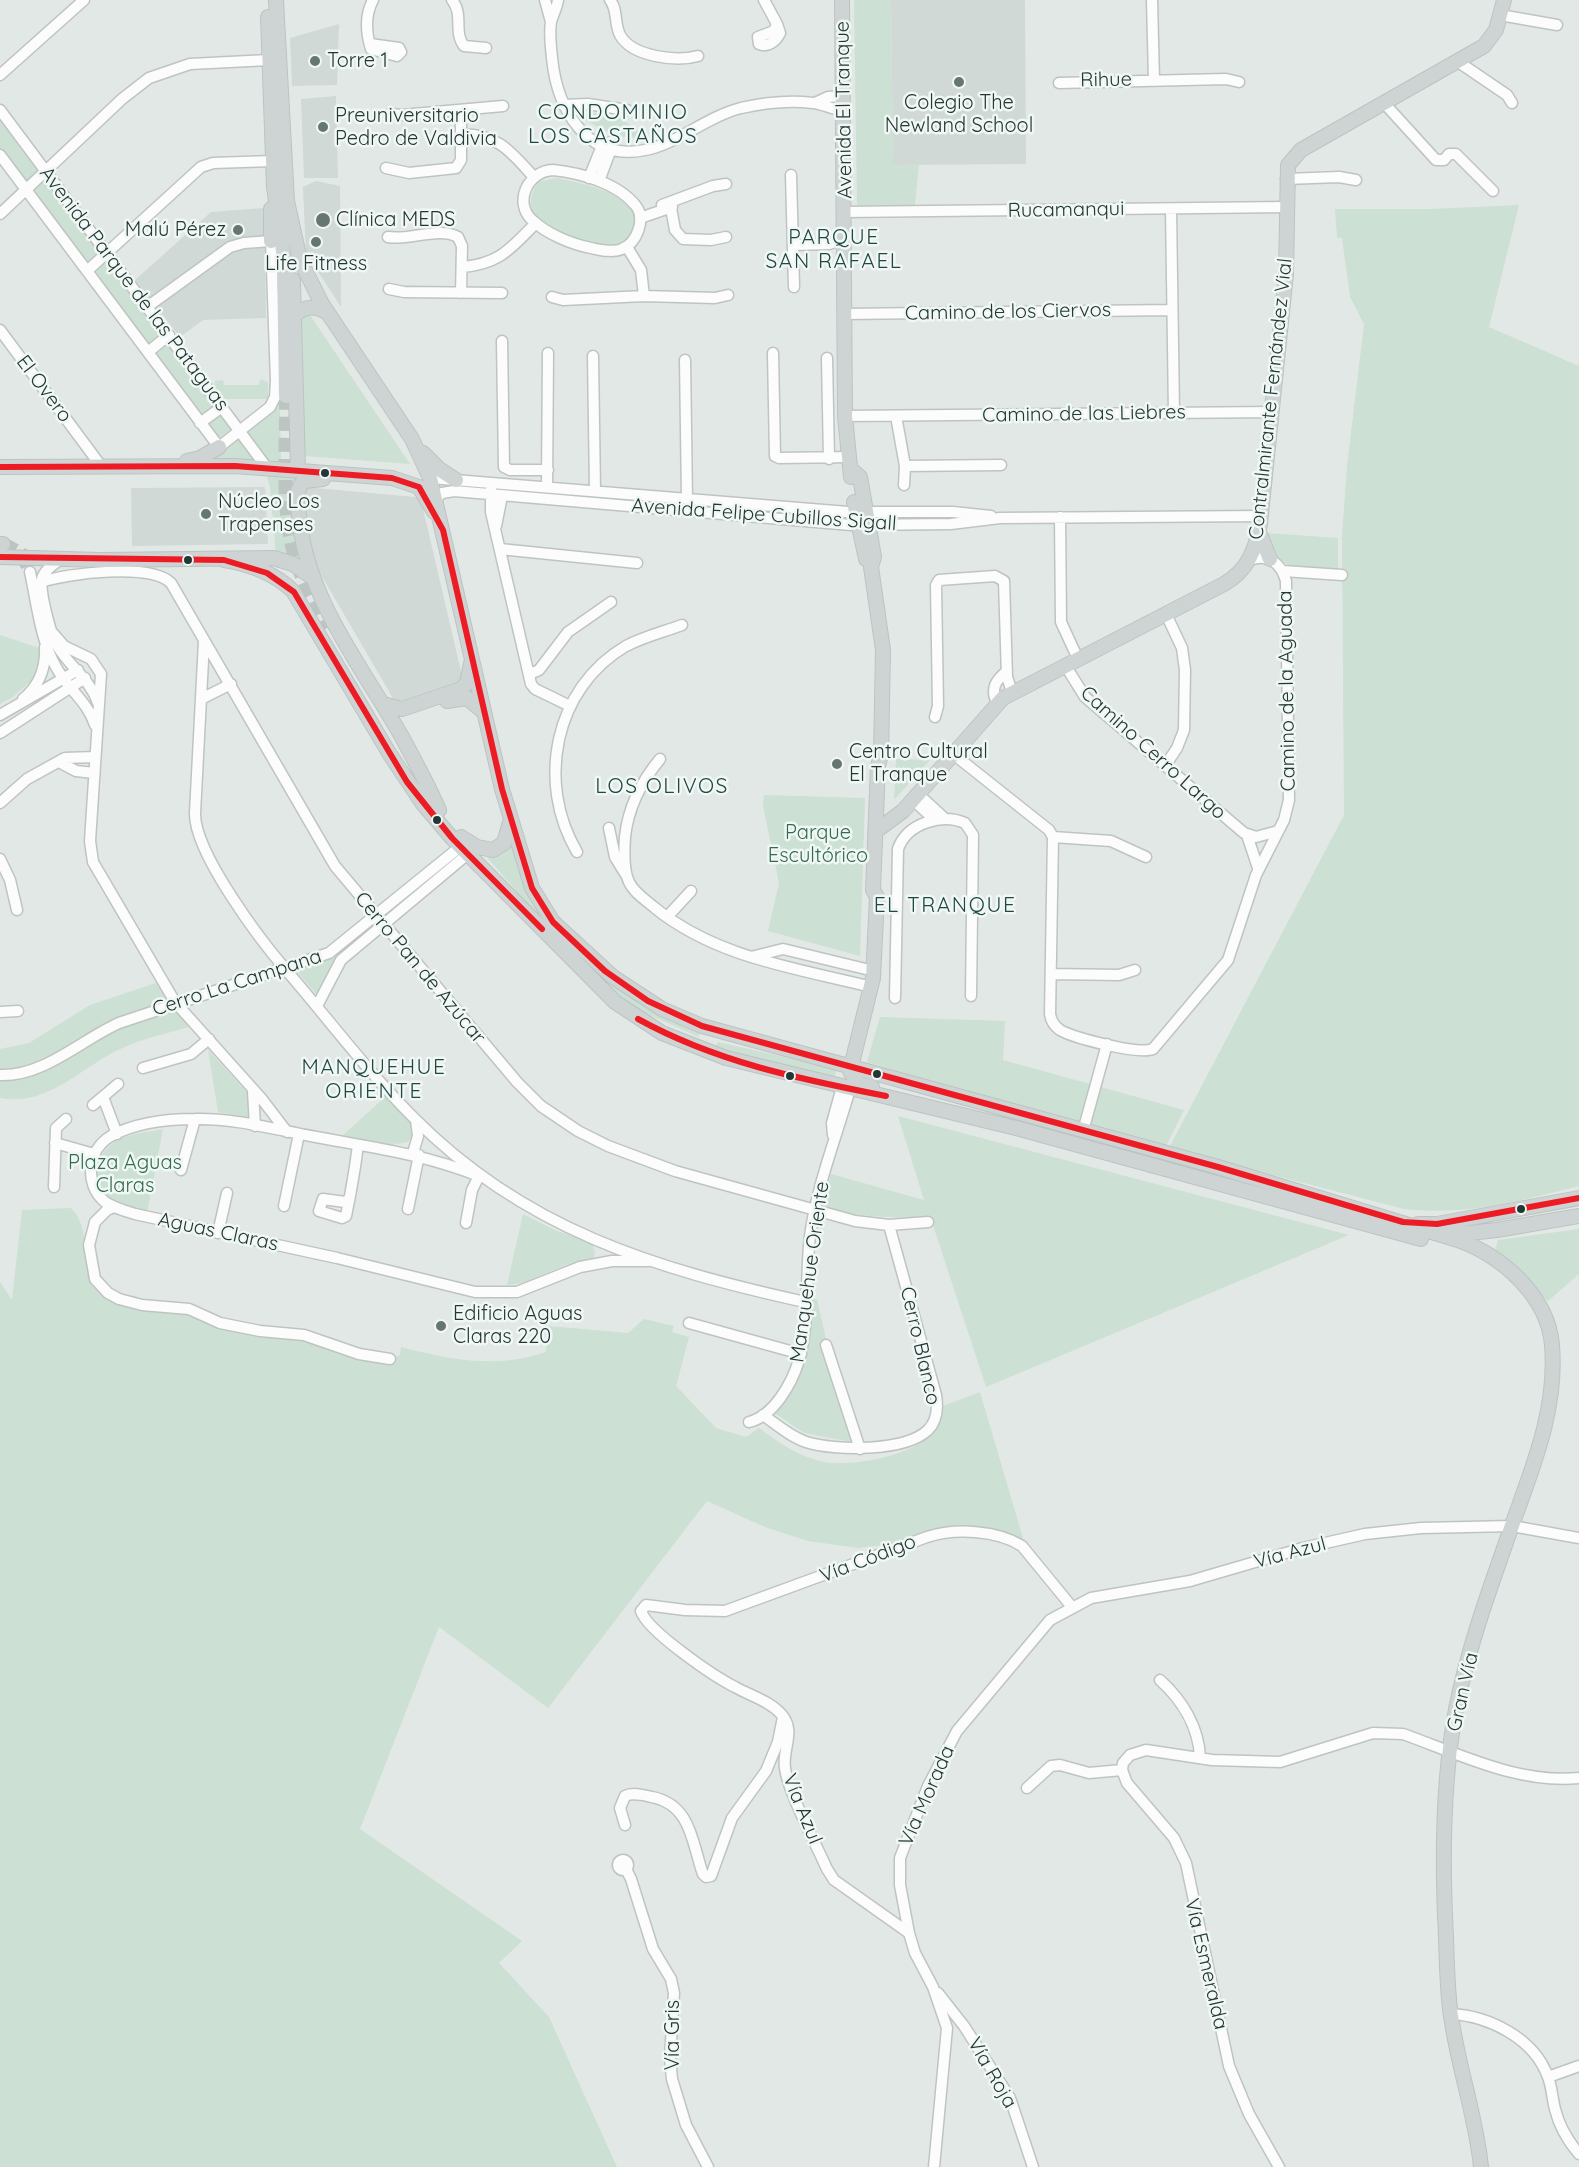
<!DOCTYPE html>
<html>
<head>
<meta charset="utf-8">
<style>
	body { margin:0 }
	canvas { display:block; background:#e2e8e5 }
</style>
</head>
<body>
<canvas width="1579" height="2167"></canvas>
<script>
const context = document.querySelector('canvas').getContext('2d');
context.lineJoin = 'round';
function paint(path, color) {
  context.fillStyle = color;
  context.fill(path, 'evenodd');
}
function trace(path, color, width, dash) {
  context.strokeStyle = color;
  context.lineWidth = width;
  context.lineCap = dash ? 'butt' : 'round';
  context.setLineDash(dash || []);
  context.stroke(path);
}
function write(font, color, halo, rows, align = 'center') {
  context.font = font + ' Quicksand,sans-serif';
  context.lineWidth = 5;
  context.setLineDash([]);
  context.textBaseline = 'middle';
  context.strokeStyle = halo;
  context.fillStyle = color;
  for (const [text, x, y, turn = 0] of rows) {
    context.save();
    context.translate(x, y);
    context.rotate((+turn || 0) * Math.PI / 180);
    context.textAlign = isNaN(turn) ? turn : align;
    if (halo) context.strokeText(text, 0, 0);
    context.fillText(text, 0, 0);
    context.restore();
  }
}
paint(new Path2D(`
	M891,0H1025L1026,164L893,165Z
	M339,24L337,85L292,86L290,38Z
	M336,96L338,178H304L301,99Z
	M316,181L340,186L341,307L306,253L303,187Z
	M264,208L266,318L203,320L180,337L135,280L211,212Z
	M265,487L268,544L132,546L131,488Z
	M304,487L415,497L421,500L463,680L404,700H394L317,568L307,528Z`), '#d0d9d6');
paint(new Path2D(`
	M854,0H891L893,165H919L915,205L857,206Z
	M590,112L622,119L644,135L641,138L615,136L585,120L581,115Z
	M0,117L233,428L218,439L0,149Z
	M556,178C586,184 619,190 637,217C634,227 632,239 622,244C604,252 542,231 533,213C528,201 532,192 538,182Z
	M1519,205L1489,327L1579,366V1186C1521,1201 1464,1216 1404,1209L1169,1148L1344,815L1342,535L1347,466L1364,324L1350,297L1342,238H1337L1335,209H1431Z
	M308,312L410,464L304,456L300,321Z
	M260,379L268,382V399H225L214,386L215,381L223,380L224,385H259Z
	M280,401L281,463L266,459L247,431Z
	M239,438L256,460H213Z
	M266,473L299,476L306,568L276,555L270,487Z
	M445,485L848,516V521L445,486Z
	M1266,533L1338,538V570C1303,568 1277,574 1266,533Z
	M0,635L42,649L43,654L33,683L30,682L13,697L0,704Z
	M896,759L930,760L894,800Z
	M764,795L865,798L860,956L768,931L779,883L763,806Z
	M510,841L530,901L545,921L699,1030V1037L638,1010L612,991L548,927L485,855Z
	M449,858L452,862L338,957L318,996L295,969L335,955Z
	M156,983L189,1027C165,1034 140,1039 118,1050C79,1069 47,1107 0,1098V1049L29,1043L90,1005Z
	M880,1017L1005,1021L1003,1060L1184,1110L1166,1146L1001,1102L867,1062Z
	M718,1042L837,1069L834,1078L720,1050L715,1047Z
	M208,1050L249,1095V1116L245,1117L218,1112Z
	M385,1097C393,1105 406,1114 411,1125C427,1158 355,1138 342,1136Z
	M898,1116L1349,1235L986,1387L930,1216C893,1220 858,1215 822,1209L831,1174L924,1200Z
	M163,1129L147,1213C134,1209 118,1207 107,1198C85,1180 98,1148 122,1138C134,1133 150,1132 163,1129Z
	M71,1208C92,1229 80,1265 101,1292L303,1337L390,1361L400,1355L401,1347C451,1360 496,1369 546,1352L548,1326L628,1333L644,1319L674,1326L672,1332L689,1337L676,1386L716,1428L746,1437L759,1428C779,1443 801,1458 825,1462C851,1467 910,1456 927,1437C935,1428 938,1418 940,1407L980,1392L1025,1545L1007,1537L934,1528L893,1544L858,1548L808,1541L765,1527L707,1501L548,1708L439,1627L360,1829L522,1941L499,1963L549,2017L617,2167H0V1282L12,1300L22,1210Z
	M523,1214L557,1231L592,1243L595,1252L593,1261L568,1264L522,1283L507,1285Z
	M1579,1229V1274L1548,1301L1493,1258L1498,1240Z
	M817,1299L826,1339L823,1352L852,1442L804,1433L773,1412L796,1380L808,1300Z`), '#cce0d4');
trace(new Path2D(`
	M286,396C287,449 280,509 296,561C304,585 316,606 327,628
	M3,544L23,555L30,572`), '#bcc5c2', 14, [14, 7]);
const minor = new Path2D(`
	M452,0C464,14 453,32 464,46L486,48
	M545,0L551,22
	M558,0C557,8 553,14 551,22C549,33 551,47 552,58C557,108 586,162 645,150C677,144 706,117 741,108C763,103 790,100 813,103C824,104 832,110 844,110
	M610,0C618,10 614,23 620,35C632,57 677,62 698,56
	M764,0L777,24
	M1152,0L1154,80
	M1500,15L1557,25
	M777,24L780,33C776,41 768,48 759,44L758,37L774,31Z
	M370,44L399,48L401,52L397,56L371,49C366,33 365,15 373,0
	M1457,61L1507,95L1512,103
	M0,75L84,0
	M1059,83L1226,79L1239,82
	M815,103L828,97L844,96
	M1384,103L1436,160H1444L1449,154H1456L1493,191
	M563,105L588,104L627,110
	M0,110L267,468
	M390,114L402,115L503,106
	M462,134C499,135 510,151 533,176
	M0,155L219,447L270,407L275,397L276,381L271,241L244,243L230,247L147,307
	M386,168L409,173L456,168L461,160V111
	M553,170C581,173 618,183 636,206C646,219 637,243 622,249C613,253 601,250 591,248C571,244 547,234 532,220C513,202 528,171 553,170Z
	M791,175L794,287
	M589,178L602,146L607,143
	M1286,179L1339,177L1356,180
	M599,181L611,149L610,142
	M662,205L713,186L726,184
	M671,208L675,230L683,239L711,240L726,237
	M1171,209L1174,413
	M845,212L1287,207
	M0,214L122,99L149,78L190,64L269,60
	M640,218L672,207
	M388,237C409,241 439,226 458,237L462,246L461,293
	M793,245L829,244L844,238
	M627,247L641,270L644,296
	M462,267C500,264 511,248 536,223
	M87,271L201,167L213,163L273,161
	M389,289L404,292L502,293
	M552,297L563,300L644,296L715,298L728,295
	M844,314L1172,310
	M0,330L101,466
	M502,341L504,467L510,470H548
	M148,352L169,335
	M773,353L775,456L779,458L850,457
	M593,356L595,491
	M827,358L829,459
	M685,360L687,499
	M845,416L1272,412
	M896,416L905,466L904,485
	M200,423L222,407
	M905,466L1001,465
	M430,478L848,512H953L991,516
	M547,487L548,353
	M491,489V512L531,684L535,689L570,706
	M437,498L442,493L454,491L851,525L951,524L1000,518L1261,516
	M1060,517L1061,622L1078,659
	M496,526L502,496
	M500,549L637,563
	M61,559C54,564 44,570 42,579C39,591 51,636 58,647C70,667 90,679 98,703
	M1283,571L1342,575
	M30,572C37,603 40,639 56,667C67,688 88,702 95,725
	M41,582C69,573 150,563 171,583L335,866L517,1082L541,1106L578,1131L608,1146L675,1171L855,1221L889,1225L928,1222
	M51,631L64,646L91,659L101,674L90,841L93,862L175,1002L261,1098L287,1132
	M204,641L195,813C194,852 260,940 287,971C329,1020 368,1072 414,1118C525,1230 656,1269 805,1302
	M1065,665L1085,697L1244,833L1256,837L1278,831
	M530,674L539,670L568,632L611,602
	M23,699C39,686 46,668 45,647
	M201,699L231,684
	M997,703C990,688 996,680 1007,671
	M0,715L78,670
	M935,717L938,706L936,585L939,580L995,576L1004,581L1007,677L1012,692
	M0,733L85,678
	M952,753L1049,830L1053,837L1050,1014C1051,1021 1054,1026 1060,1030C1074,1038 1139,1055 1153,1049L1228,960L1256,875L1284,820L1289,800L1286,581C1281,563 1268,553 1250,560
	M660,759C641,782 628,808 625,837C624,851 623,870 629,882C634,893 646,900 655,908C717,958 796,968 872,987
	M59,762L76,771L94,773
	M1165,766L1177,748L1184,730L1185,670L1182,648L1166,614
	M918,794L943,817
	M913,800L935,820
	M0,803L27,779L65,758L94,757
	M609,828L615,857L626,875
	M1247,835L1258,868
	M1053,837L1111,841L1146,857
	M577,852C536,783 554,688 626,646C643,637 663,632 682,625
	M0,859L10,880L17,910
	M667,917L691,891
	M751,957L783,949L874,971
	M1051,974L1119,975L1135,970
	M895,998L898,849C907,823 942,813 965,823L973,835L971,996
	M317,1006L341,960L469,853
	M0,1012L18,1011
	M143,1068L191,1054L209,1039
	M0,1075C43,1077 81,1040 119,1023L329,953L461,846
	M253,1091L255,1126
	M103,1097L117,1134
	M93,1105L118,1084
	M1083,1131L1107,1044
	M833,1135L832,1123L842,1087
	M55,1143L94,1154
	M413,1153L418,1136L416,1120
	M181,1170L195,1119
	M479,1176C423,1154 375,1148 316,1137C276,1130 236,1118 195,1119C167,1119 135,1123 111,1136C87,1150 84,1185 105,1202C114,1208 125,1211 135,1214L337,1258L475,1292H517L580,1267L612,1261H649
	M54,1187L56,1128L66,1119
	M349,1199L345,1202L323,1199L319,1211L342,1218L346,1216C351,1192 355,1169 358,1145
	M284,1206L299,1134
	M114,1207L107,1210L95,1222L89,1245L95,1279L108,1293L119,1299L142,1305L189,1309L220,1323L260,1331L304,1335L359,1354L390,1359
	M408,1209L419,1155
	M466,1223L472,1190L479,1176
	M218,1233L227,1193
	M689,1323L801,1354
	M826,1345L860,1449
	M763,1415C777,1425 791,1437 806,1442C835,1451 905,1452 928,1430C937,1421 938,1407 936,1395L889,1225
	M749,1422C774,1416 792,1383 799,1360C810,1321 805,1277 810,1236C817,1185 836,1138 850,1089
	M1160,1680C1182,1700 1199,1727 1200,1758
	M1027,1788L1051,1766L1060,1765L1089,1773L1122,1770
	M625,1825L620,1808L625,1796C633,1792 643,1795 652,1797C692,1805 692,1844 703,1874L706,1877L711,1876L732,1818L766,1771L778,1742L783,1717
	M618 1865a5 5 0 1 1 10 0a5 5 0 1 1-10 0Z
	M626,1869L631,1879L653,1949L671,1979L674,1993L670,2058L672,2079L686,2125L708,2167
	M909,1933L834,1880L827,1869C816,1844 788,1792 785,1768C782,1749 796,1732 782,1715C770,1701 751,1696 735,1687C715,1677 647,1631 641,1611L646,1605L685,1610L725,1611L927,1537C955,1528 997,1530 1022,1546L1072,1607
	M938,1993L964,2026L1010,2098L1033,2167
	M1451,2014C1489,2016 1534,2038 1548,2077C1552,2087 1552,2098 1555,2109C1559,2126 1568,2141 1579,2154
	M1548,2077L1579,2066
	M934,2167L947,2028L933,1987L915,1953L909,1933L900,1885V1858L928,1786L957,1731L1050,1620L1091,1598L1190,1581L1303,1548L1365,1534L1421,1528L1512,1526L1579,1538
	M1279,2167L1249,2114L1229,2066L1186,1863L1174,1838L1127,1783L1122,1770L1123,1763L1130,1755L1146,1750L1212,1760L1280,1762L1373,1733L1403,1734C1459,1754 1518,1784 1579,1778`);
const major = new Path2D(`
	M276,0L287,201L300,260L322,304L412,439L430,478L502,789L532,888L553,922L613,977L662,1009L702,1026L1218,1167L1458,1240C1502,1256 1548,1296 1552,1345C1557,1405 1536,1459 1516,1514C1494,1577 1469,1643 1456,1709C1442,1783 1442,1862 1446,1937C1447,1963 1447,1990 1451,2016C1458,2067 1476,2116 1481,2167
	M842,0L845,416L851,477
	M268,17L274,187L284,258L286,396
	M271,241V209
	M293,280L298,470
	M295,315C306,305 315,306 328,313
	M423,453L439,469L456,480
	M187,461L200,458L219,447
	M0,467L235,466L392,478L419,487L434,512
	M853,471L860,477L874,557L871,567L883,650L881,755L878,766L873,890L877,897L873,978L850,1071L858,1084L872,1087
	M323,479L304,481C294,490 298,503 299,515C306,599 362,666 402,737C415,761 428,785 439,810
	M854,502L866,559
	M1259,532L1270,559
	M0,544H3
	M0,557L99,560L274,558L293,564L313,578
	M224,560C250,564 273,572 293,591L389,753L423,804L451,837L615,1002L662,1033L726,1058L1016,1128L1421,1239
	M447,701L467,698L484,712
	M383,704L402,709L461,689L467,683L471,663
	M876,831L903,811L1003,698L1224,584C1247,571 1256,550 1260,524L1286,274L1288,165L1301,150L1484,46L1496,30L1504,0
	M461,837L477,847L493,850L504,843L510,822
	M1418,1224H1437L1579,1198
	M1451,1235L1497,1230L1579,1216`);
trace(minor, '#bfc4c2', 13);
trace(major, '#bcc4c2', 16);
trace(minor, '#fbfcfb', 10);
trace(major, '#ced4d3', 14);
trace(new Path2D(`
	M0,467L235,466L392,478L419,487L443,530L502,789L532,888L553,922L605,971L648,1001L702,1026L1218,1167L1403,1222L1437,1224L1579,1198
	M0,557L224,560L267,573L294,592L407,782L452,838L542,929
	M638,1019C716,1062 799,1079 886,1096`), '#ed1c24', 6);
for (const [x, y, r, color] of [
	[315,61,6,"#657673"],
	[959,82,6,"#657673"],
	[323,127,6,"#657673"],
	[323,220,8,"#657673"],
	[238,230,6,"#657673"],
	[316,242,6,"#657673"],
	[325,473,5,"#223835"],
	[206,514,6,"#657673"],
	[188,560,5,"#223835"],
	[837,764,6,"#657673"],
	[437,820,5,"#223835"],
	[877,1074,5,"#223835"],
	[790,1076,5,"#223835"],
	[1521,1209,5,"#223835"],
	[441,1326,6,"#657673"]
]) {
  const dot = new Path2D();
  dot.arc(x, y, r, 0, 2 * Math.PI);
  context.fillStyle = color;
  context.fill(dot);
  trace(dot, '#f0f7f4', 2);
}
write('20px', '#223835', '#f0f7f4', [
	["Torre 1",327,61],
	["Colegio The",959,103,"center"],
	["Newland School",959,126,"center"],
	["Preuniversitario",335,116],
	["Pedro de Valdivia",335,139],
	["Clínica MEDS",336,220],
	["Malú Pérez",226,230,"right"],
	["Life Fitness",316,264,"center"],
	["Núcleo Los",218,502],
	["Trapenses",218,525],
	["Centro Cultural",849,752],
	["El Tranque",849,775],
	["Edificio Aguas",453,1314],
	["Claras 220",453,1337]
], 'left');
write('20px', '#223835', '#f0f7f4', [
	["Rihue",1106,80,-1],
	["Avenida El Tranque",844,110,-91],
	["Rucamanqui",1066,210,-1],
	["Avenida Parque de las Pataguas",134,289,53],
	["Camino de los Ciervos",1008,312,-1],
	["El Overo",44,389,53],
	["Contralmirante Fernández Vial",1271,399,-84],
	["Camino de las Liebres",1084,414,-1],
	["Avenida Felipe Cubillos Sigall",764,515,4],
	["Camino de la Aguada",1287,691,-91],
	["Camino Cerro Largo",1153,753,42],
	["Cerro Pan de Azúcar",420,968,50],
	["Cerro La Campana",237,983,-18],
	["Aguas Claras",218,1232,12],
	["Manquehue Oriente",810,1272,-82],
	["Cerro Blanco",920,1346,77],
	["Vía Azul",1290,1553,-15],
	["Vía Código",868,1559,-21],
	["Gran Vía",1463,1692,-77],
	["Vía Morada",927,1796,-66],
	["Vía Azul",802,1809,68],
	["Vía Esmeralda",1206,1964,77],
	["Vía Gris",673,2035,-90],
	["Vía Roja",992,2073,60]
]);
write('20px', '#306c4f', '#f0f7f4', [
	["Parque",818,833],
	["Escultórico",818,856],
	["Plaza Aguas",125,1163],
	["Claras",125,1186]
]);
context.letterSpacing = '1.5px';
write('21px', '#204944', '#f0f7f4', [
	["CONDOMINIO",613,113],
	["LOS CASTAÑOS",613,137],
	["PARQUE",834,238],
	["SAN RAFAEL",834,262],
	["LOS OLIVOS",662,787],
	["EL TRANQUE",945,906],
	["MANQUEHUE",374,1068],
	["ORIENTE",374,1092]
]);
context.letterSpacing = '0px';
</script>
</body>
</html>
